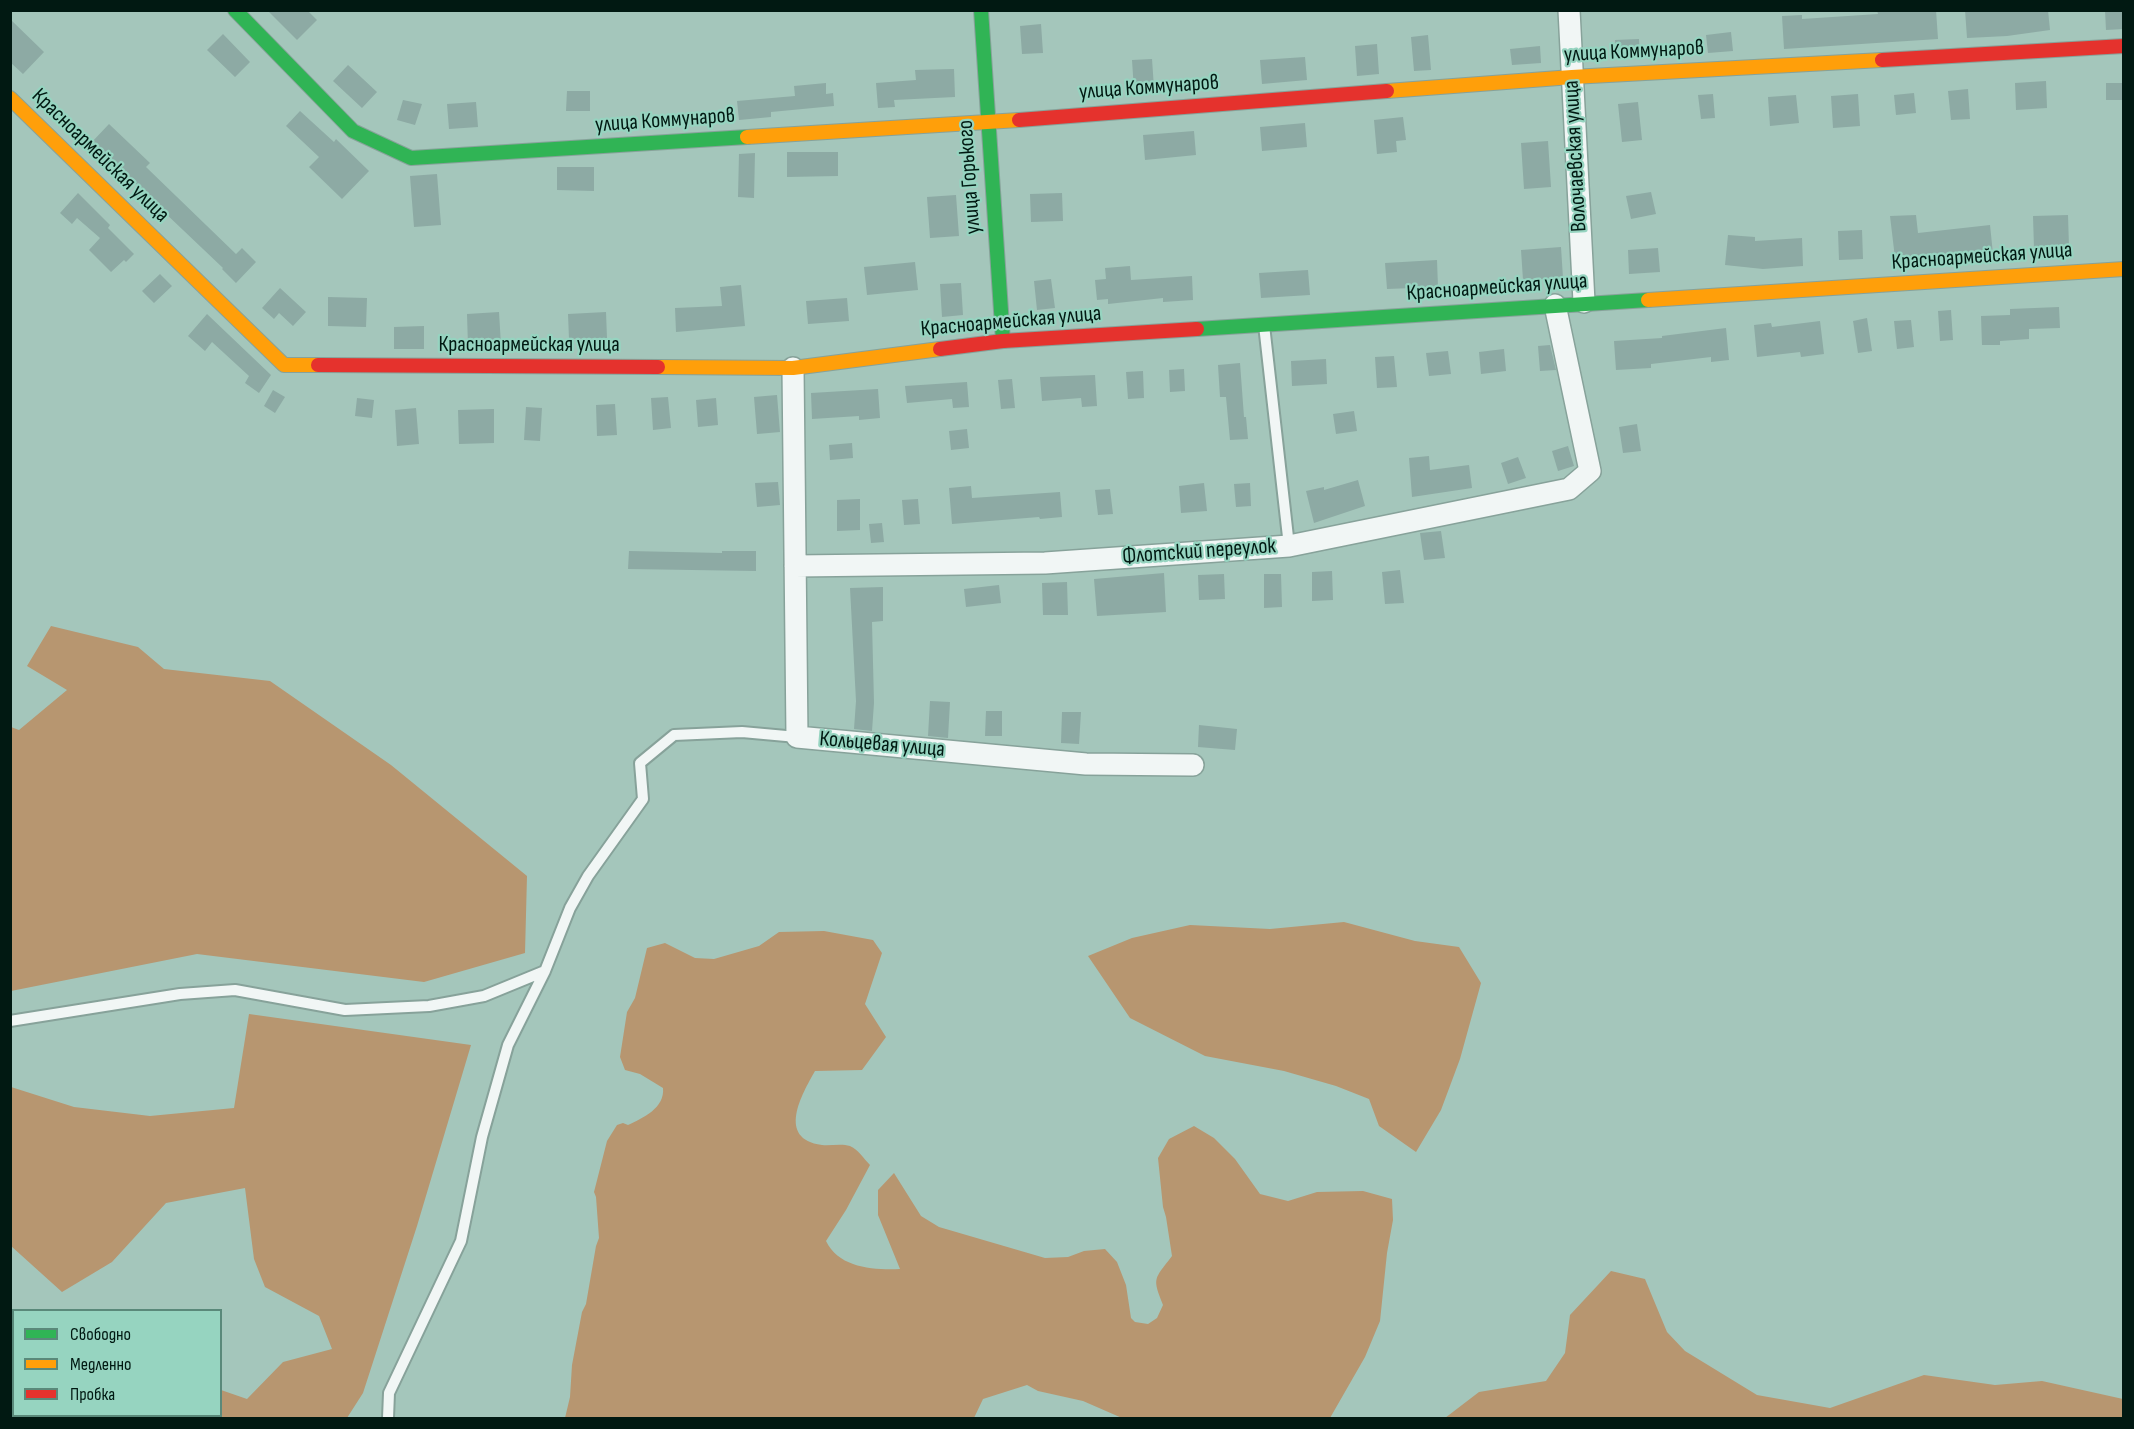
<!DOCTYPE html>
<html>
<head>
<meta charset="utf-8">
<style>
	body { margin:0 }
	#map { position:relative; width:2134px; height:1429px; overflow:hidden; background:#a4c6bb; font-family:"Sofia Sans Condensed",sans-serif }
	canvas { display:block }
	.frame { position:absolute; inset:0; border:12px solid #011912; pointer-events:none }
	.legend { position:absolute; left:12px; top:1309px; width:210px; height:108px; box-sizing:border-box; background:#96d4c0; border:2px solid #5a897a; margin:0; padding:8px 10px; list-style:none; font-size:18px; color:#011912 }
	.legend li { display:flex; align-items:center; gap:12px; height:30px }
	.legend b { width:30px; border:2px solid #5a897a }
</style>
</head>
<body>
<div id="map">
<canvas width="2134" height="1429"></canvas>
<div class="frame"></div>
<ul class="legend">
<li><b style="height:8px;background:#30b455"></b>Свободно</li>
<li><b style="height:8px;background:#ff9f0a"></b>Медленно</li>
<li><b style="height:8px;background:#e5322d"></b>Пробка</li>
</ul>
</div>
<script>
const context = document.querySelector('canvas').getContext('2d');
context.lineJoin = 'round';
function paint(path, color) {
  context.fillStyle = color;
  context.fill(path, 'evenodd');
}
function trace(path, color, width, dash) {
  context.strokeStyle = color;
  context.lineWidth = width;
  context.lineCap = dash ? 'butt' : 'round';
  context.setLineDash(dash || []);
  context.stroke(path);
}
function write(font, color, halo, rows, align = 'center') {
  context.font = font + ' "Sofia Sans Condensed",sans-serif';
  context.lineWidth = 4.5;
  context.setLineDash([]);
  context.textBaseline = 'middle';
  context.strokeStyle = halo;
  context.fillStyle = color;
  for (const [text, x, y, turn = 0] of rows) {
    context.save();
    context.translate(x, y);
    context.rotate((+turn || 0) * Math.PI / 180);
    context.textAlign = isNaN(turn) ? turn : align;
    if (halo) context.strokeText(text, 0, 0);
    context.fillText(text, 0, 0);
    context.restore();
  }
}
paint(new Path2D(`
	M51,626L138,647L164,669L270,681L391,765L527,876L525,953L424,982L197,954L11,991V727L19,730L67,690L27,666Z
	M1344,922L1415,941L1459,947L1481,983L1460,1059L1441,1110L1416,1152L1379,1126L1369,1099L1336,1086L1284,1071L1205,1056L1130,1018L1088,956L1132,938L1190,925L1270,929Z
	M824,931L873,940L882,953L865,1004L886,1037L862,1070L815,1071C802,1094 776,1139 822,1145C831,1146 841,1143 850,1146C859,1150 863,1158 870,1165L846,1210L826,1241C839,1268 873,1270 900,1269L878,1215V1190L894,1173L921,1216L939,1227L1045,1258L1068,1257L1084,1251L1105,1249L1117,1262L1126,1285L1131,1318L1135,1322L1148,1324L1157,1318L1163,1305C1152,1277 1154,1280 1172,1256L1166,1217L1163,1207L1158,1158L1169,1139L1194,1126L1214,1138L1235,1159L1260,1194L1288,1201L1317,1192L1363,1191L1392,1199L1393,1220L1387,1253L1380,1321L1365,1357L1330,1418H1122L1083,1401L1038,1391L1027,1385L983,1399L974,1418H565L570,1397L572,1365L582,1312L586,1304L596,1246L599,1238L596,1197L594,1192L607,1141L617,1125L623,1123L628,1125C643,1118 665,1108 663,1088L640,1074L625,1070L620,1057L627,1012L635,998L647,948L665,943L695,958L714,959L759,946L779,932Z
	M249,1014L471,1045L417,1226L363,1393L347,1418H192L193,1416H220L221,1390L247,1399L283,1362L332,1349L319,1316L265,1287L254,1259L245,1188L166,1203L112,1262L62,1292L11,1246V1087L74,1107L150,1116L234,1108Z
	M1611,1271L1645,1279L1667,1332L1685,1351L1757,1395L1830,1408L1924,1375L1995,1385L2042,1381L2123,1399V1418H1445L1479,1392L1546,1381L1565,1353L1570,1315Z`), '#b79670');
paint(new Path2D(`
	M267,10H307L317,20L297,40Z
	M1877,10H1897V12L1936,10L1938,39L1784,49L1782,16L1802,15V19L1878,14Z
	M1965,10H2048L2050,30L2007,36L1967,38Z
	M2105,10H2124V29L2106,30Z
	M10,19L44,52L23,74L10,62Z
	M1041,24L1043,53L1022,54L1020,26Z
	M1731,32L1733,51L1708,53L1706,35Z
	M223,34L250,62L235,77L207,50Z
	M1428,35L1431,70L1414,71L1411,37Z
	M1639,39L1640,57L1616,58L1615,40Z
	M1377,44L1379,74L1357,76L1355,46Z
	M1540,46L1541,63L1512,65L1510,49Z
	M1305,57L1307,80L1262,84L1260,60Z
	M1152,59L1154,88L1134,90L1132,60Z
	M348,65L377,92L362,108L333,81Z
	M954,69L955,97L894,100L895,107L878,108L876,83L916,80L915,70Z
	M2046,81L2047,108L2016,110L2015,83Z
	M826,83V94L833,93L834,106L771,112V117L739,120L737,101L795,96L794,86Z
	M2106,83H2124V100H2106Z
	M1968,89L1970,119L1951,120L1948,91Z
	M567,91H590V111H566Z
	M1914,93L1916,113L1896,115L1894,95Z
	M1713,94L1715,118L1701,119L1698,95Z
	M1858,94L1860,126L1833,128L1831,96Z
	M1796,95L1799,123L1770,126L1768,97Z
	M403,100L422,104L415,125L397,120Z
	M476,102L478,127L449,129L447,104Z
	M1638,102L1642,140L1622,142L1618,104Z
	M300,111L334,142L336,139L369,171L342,199L309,167L319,157L286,126Z
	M1403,117L1406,140L1396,141L1397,152L1377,154L1374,120Z
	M1305,123L1307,147L1262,151L1260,127Z
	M109,124L150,163L146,167L236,254L242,248L256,262L236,283L222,269L223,268L163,211L160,214L138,194L142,190L91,143Z
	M1194,131L1196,155L1145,160L1143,135Z
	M1548,141L1551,187L1524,189L1521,143Z
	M787,152H838V176L787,177Z
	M755,153L754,198L738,197L739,154Z
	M557,167H594V191L557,190Z
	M437,174L441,225L414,227L410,176Z
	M1651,192L1656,214L1631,219L1626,196Z
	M78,193L110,225L108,228L134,254L126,262L124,260L111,272L89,250L100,238L77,218L72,224L60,213Z
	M1062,193L1063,221L1031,222L1030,194Z
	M956,195L959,236L930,238L927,197Z
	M1916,215L1918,233L1990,225L1993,254L1968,256V253L1895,258L1890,216Z
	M2068,215L2069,247L2034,248L2033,216Z
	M1862,230L1863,259L1839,260L1838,231Z
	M1728,235L1755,237V241L1802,238L1803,266L1763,269L1725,265Z
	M1561,247L1563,278L1523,280L1521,250Z
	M1658,248L1660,272L1629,274L1628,250Z
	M1437,260L1438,287L1387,289L1385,263Z
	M915,262L918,290L867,295L864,267Z
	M1130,266L1131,280L1192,276L1193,300L1163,302V298L1108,304V299L1097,300L1095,280L1106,279L1105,268Z
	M1308,270L1310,295L1261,298L1259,273Z
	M160,274L172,286L154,303L142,291Z
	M1051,279L1055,308L1037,310L1034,281Z
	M961,283L963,315L942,317L940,284Z
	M741,285L745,326L676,332L675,308L722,306L720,287Z
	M280,288L306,312L293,326L279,313L274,319L262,308Z
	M328,297L367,298L366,327L328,326Z
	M847,298L849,321L808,324L806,301Z
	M2059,307L2060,328L2029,329V339L2000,341V345H1982L1981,316L2010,315V309Z
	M1951,310L1953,340L1940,341L1938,311Z
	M499,312L501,345L468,346L467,314Z
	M606,312L607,338L569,339L568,314Z
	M207,314L271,375L259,393L245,383L249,376L212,342L205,351L188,336Z
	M1867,318L1872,351L1858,353L1853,321Z
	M1911,320L1914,347L1897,349L1894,321Z
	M1820,321L1824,354L1801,357L1800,352L1757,357L1754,325L1771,323L1772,327Z
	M424,326V349H394V327Z
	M1726,328L1729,360L1711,362V357L1651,364V368L1616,370L1614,341L1662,338V336Z
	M1550,345L1556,370L1540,371L1538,346Z
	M1504,349L1506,371L1481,374L1479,352Z
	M1448,351L1451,374L1429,376L1426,353Z
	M1394,356L1397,387L1377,388L1375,357Z
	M1326,359L1327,384L1292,386L1291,361Z
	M1240,363L1244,417H1246L1248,439L1230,440L1226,397H1220L1218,365Z
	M1184,369L1185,391L1170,392L1169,370Z
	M1143,371L1144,398L1128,399L1126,372Z
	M1095,375L1097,406L1082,407L1081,398L1042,401L1040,377Z
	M1012,379L1015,408L1001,409L998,380Z
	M967,382L969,407L953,408L952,399L907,403L905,386Z
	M878,389L880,418L859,420V416L812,419L811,393Z
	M273,390L285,397L275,413L264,406Z
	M777,395L780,432L757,434L754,397Z
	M668,397L671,428L653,430L651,398Z
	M357,398L374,400L372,418L355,416Z
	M716,398L718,425L698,427L696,400Z
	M615,404L617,435L597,436L596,405Z
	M526,407L542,408L540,441L524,440Z
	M416,408L419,444L397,446L395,410Z
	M494,409V443L459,444L458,410Z
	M1354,411L1357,431L1336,434L1333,414Z
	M1637,424L1641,451L1623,453L1619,427Z
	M967,429L969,448L951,450L949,431Z
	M852,443L853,458L830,460L829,445Z
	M1568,446L1574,466L1558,471L1552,451Z
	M1429,456L1430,470L1469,465L1472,488L1412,497L1409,458Z
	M1518,457L1526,478L1508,484L1501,463Z
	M1358,480L1365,506L1314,523L1306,491L1324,487V490Z
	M778,482L780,505L757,507L755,483Z
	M1204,483L1207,511L1181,513L1179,486Z
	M1250,483L1251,506L1236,507L1234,484Z
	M971,486L972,498L1060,492L1062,517L1040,519L1039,517L952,524L949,488Z
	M1110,489L1113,514L1098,515L1095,490Z
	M860,499V530L837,531V500Z
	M918,499L920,524L904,525L902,500Z
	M882,523L884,542L871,543L869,524Z
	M1441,531L1445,558L1424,560L1420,533Z
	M629,551L722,553V551H756V571L628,569Z
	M1400,570L1404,603L1385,604L1382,572Z
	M1332,571L1333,600L1312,601V572Z
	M1164,573L1166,612L1097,616L1094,579Z
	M1224,574L1225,599L1199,600L1198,575Z
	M1264,574H1281L1282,607L1264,608Z
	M1067,582L1068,615H1043L1042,583Z
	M999,585L1001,603L966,607L964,589Z
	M883,587V621L872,622L874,703L872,731L854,729L856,701L850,588Z
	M930,701L950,702L948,738L928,736Z
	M986,711H1002V736H985Z
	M1062,712H1081L1079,744L1061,743Z
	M1199,725L1237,729L1235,750L1198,747Z`), '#8daaa4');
const lane = new Path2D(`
	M1264,325L1289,546
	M10,1021L180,994L235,990L345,1010L429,1006L484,996L545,971
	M388,1418L389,1393L461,1241L482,1137L508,1045L545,971L570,908L588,876L643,799L640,763L674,735L742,732L797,737`);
const street = new Path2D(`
	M1569,10L1584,302
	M793,368L797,737L1086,764L1193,765
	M795,566L1045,563L1289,546L1569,489L1590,471L1555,305`);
const fast = new Path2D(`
	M235,10L353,131L411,158L747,137
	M981,10L1003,341
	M1197,329L1648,300`);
const slow = new Path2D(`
	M1387,91L1572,77L1882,60
	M10,98L284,365H318
	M747,137L1019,120
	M1648,300L2124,269
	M658,367L793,368L940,349`);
const jam = new Path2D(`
	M1882,60L2124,46
	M1019,120L1387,91
	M940,349L1003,341L1197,329
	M318,365L658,367`);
trace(lane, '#87a29a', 14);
trace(street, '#87a29a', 24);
trace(fast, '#87a29a', 16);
trace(slow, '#87a29a', 16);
trace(jam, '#87a29a', 16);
trace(lane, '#f1f6f5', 10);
trace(street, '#f1f6f5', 21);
trace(fast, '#30b455', 14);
trace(slow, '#ff9f0a', 14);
trace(jam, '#e5322d', 14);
write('22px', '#011912', '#96d4c0', [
	["улица Коммунаров",1634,52,-3],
	["улица Коммунаров",1149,88,-4],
	["улица Коммунаров",665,121,-4],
	["Красноармейская улица",100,156,44],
	["Волочаевская улица",1576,156,-93],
	["улица Горького",970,177,-94],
	["Красноармейская улица",1982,257,-4],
	["Красноармейская улица",1497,288,-4],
	["Красноармейская улица",1011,322,-5],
	["Красноармейская улица",529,345],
	["Флотский переулок",1199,552,-4],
	["Кольцевая улица",882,745,5]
]);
</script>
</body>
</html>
